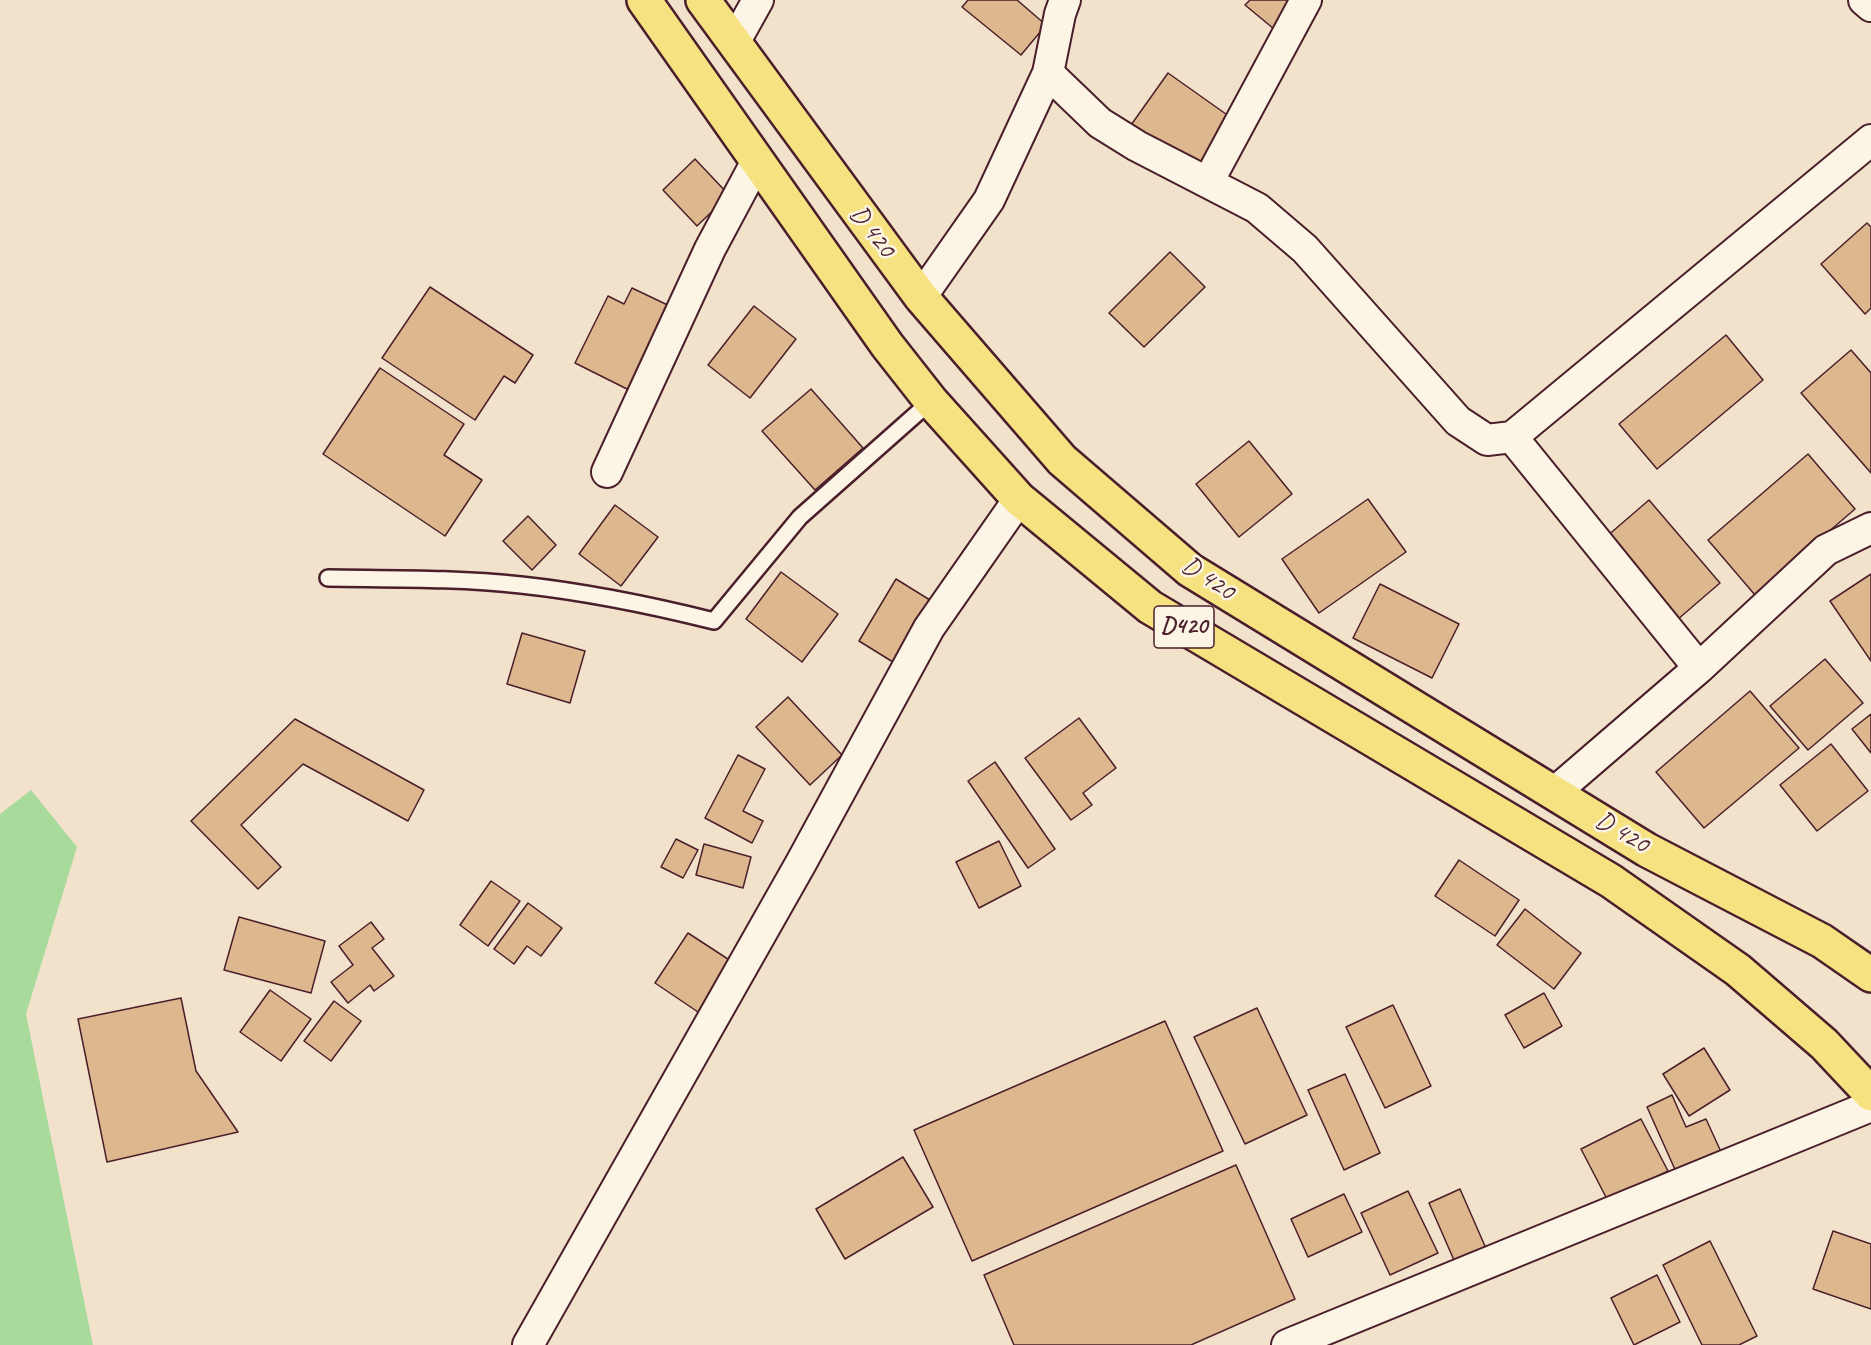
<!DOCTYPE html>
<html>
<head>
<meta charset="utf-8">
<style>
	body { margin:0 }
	canvas { display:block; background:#f3e2cb }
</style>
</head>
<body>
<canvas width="1871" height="1345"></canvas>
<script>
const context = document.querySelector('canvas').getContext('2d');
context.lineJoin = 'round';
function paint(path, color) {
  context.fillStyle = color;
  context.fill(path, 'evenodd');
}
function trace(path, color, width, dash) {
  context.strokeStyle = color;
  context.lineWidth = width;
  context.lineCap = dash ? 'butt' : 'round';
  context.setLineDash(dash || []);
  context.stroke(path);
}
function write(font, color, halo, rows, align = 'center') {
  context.font = font + ' Caveat,sans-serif';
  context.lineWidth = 5;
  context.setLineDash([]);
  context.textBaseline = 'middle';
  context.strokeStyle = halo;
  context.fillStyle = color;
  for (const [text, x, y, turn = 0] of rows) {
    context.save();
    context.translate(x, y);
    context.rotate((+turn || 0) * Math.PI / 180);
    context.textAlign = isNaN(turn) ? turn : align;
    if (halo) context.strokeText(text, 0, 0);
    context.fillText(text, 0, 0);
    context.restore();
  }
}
paint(new Path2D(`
	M31,790L77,847L26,1014L93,1345H0V814Z`), '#a8da9c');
const building = new Path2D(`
	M968,0H1017L1046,25L1021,55L962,7Z
	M1250,0H1298L1274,29L1245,5Z
	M1168,73L1233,119L1197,170L1131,125Z
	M695,159L729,195L697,226L663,190Z
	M1867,223L1871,227V308L1865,314L1821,264Z
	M1170,252L1205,287L1144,347L1109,313Z
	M430,287L533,355L515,383L504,376L475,420L382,358Z
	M632,288L676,309L635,393L575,363L608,296L624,304Z
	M754,306L796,339L750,398L708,365Z
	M1726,335L1763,380L1657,469L1619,424Z
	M1851,350L1871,373V473L1801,393Z
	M380,368L464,424L444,455L482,480L445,536L323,454Z
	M811,389L863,448L815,490L762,431Z
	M1249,441L1292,494L1239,537L1196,484Z
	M1808,454L1855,509L1755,595L1708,540Z
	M1368,499L1406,552L1319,613L1282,559Z
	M1649,500L1720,583L1677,620L1606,537Z
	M615,505L658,537L621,586L579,554Z
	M528,516L556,545L532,570L503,541Z
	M781,572L838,614L802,662L746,619Z
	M1871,574V661L1830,601Z
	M896,579L938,605L901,667L859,641Z
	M1380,584L1459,624L1432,678L1353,638Z
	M522,633L585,651L570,703L507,684Z
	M1825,659L1863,703L1808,750L1770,706Z
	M1750,691L1799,748L1704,828L1656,772Z
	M788,697L842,755L810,785L756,727Z
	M1871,714V753L1852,729Z
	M1079,718L1116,768L1083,793L1092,805L1071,820L1025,758Z
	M295,719L424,790L408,821L303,764L241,825L281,867L258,889L191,821Z
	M1831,744L1868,791L1817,831L1780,785Z
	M738,755L765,769L743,811L763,821L752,843L705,818Z
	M995,762L1055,849L1028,868L968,781Z
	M676,839L698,850L683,878L661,867Z
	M999,841L1021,886L979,908L956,862Z
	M704,844L751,857L743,888L696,875Z
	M1459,860L1519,900L1495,936L1435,896Z
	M491,881L520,901L488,946L460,925Z
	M528,903L562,928L541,956L527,946L514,964L494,949Z
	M1525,909L1581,953L1554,989L1497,945Z
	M239,917L325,941L311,993L224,970Z
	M371,922L384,939L372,948L394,976L374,991L370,985L348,1003L331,982L353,965L339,946Z
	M688,933L734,963L701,1014L655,983Z
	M270,990L311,1019L281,1061L240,1032Z
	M1544,993L1562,1026L1524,1048L1505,1015Z
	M181,998L196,1071L238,1132L107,1162L78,1019Z
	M334,1001L361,1021L331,1061L304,1041Z
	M1393,1005L1431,1086L1385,1108L1346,1027Z
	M1257,1008L1307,1115L1245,1144L1194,1037Z
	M1165,1021L1223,1151L972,1261L914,1130Z
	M1704,1048L1730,1090L1689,1116L1663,1074Z
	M1345,1074L1380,1153L1344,1170L1308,1090Z
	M1672,1095L1686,1127L1706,1119L1722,1154L1677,1174L1647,1107Z
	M1641,1119L1668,1171L1608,1201L1581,1149Z
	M903,1157L933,1207L845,1259L816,1209Z
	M1236,1165L1295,1299L1191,1345H1014L984,1275Z
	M1460,1189L1488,1253L1457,1267L1429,1203Z
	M1408,1191L1438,1253L1390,1275L1361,1213Z
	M1344,1194L1362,1232L1308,1257L1291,1219Z
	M1833,1231L1871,1244V1309L1813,1289Z
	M1710,1241L1757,1336L1739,1345H1702L1663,1265Z
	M1657,1275L1680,1322L1634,1345L1611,1298Z`);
paint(building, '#ddb78e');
trace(building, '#4a1f2b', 1.5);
const lane = new Path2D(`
	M328,578C393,579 457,578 521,585C586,592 650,605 714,621L800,517L931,401`);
const street = new Path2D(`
	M1864,0L1871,6
	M734,43L758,0
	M1048,73L1100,123L1137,146L1257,208L1305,249L1458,421L1487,440L1512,437L1699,668
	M1208,182L1306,0
	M921,297L989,200L1048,73L1060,14L1065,0
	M1512,437L1871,140
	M607,472L710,249L757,161
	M1555,792L1699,668L1826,550L1871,528
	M528,1345L801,863L929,628L1019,499
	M1287,1345L1871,1106`);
const highway = new Path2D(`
	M644,0L887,345L931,401L1019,499L1150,607L1611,881L1738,970L1824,1044L1871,1094
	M703,0L921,297L1062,460L1190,570L1647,850L1822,941L1871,975`);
trace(lane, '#4a1f2b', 20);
trace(street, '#4a1f2b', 34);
trace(highway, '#4a1f2b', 38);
trace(lane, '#fcf5e5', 15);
trace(street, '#fcf5e5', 30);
trace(highway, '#f6e281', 33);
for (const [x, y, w] of [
	[1184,627,60]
]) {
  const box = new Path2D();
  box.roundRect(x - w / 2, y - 21, w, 42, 4.5);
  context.fillStyle = '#fcf5e5';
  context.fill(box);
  trace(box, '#4a1f2b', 1.5);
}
write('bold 24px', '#4a1f2b', null, [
	["D420",1184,627]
]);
write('26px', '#4a1f2b', '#fcf5e5', [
	["D 420",872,232,53],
	["D 420",1208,579,34],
	["D 420",1622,833,31]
]);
</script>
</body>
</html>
